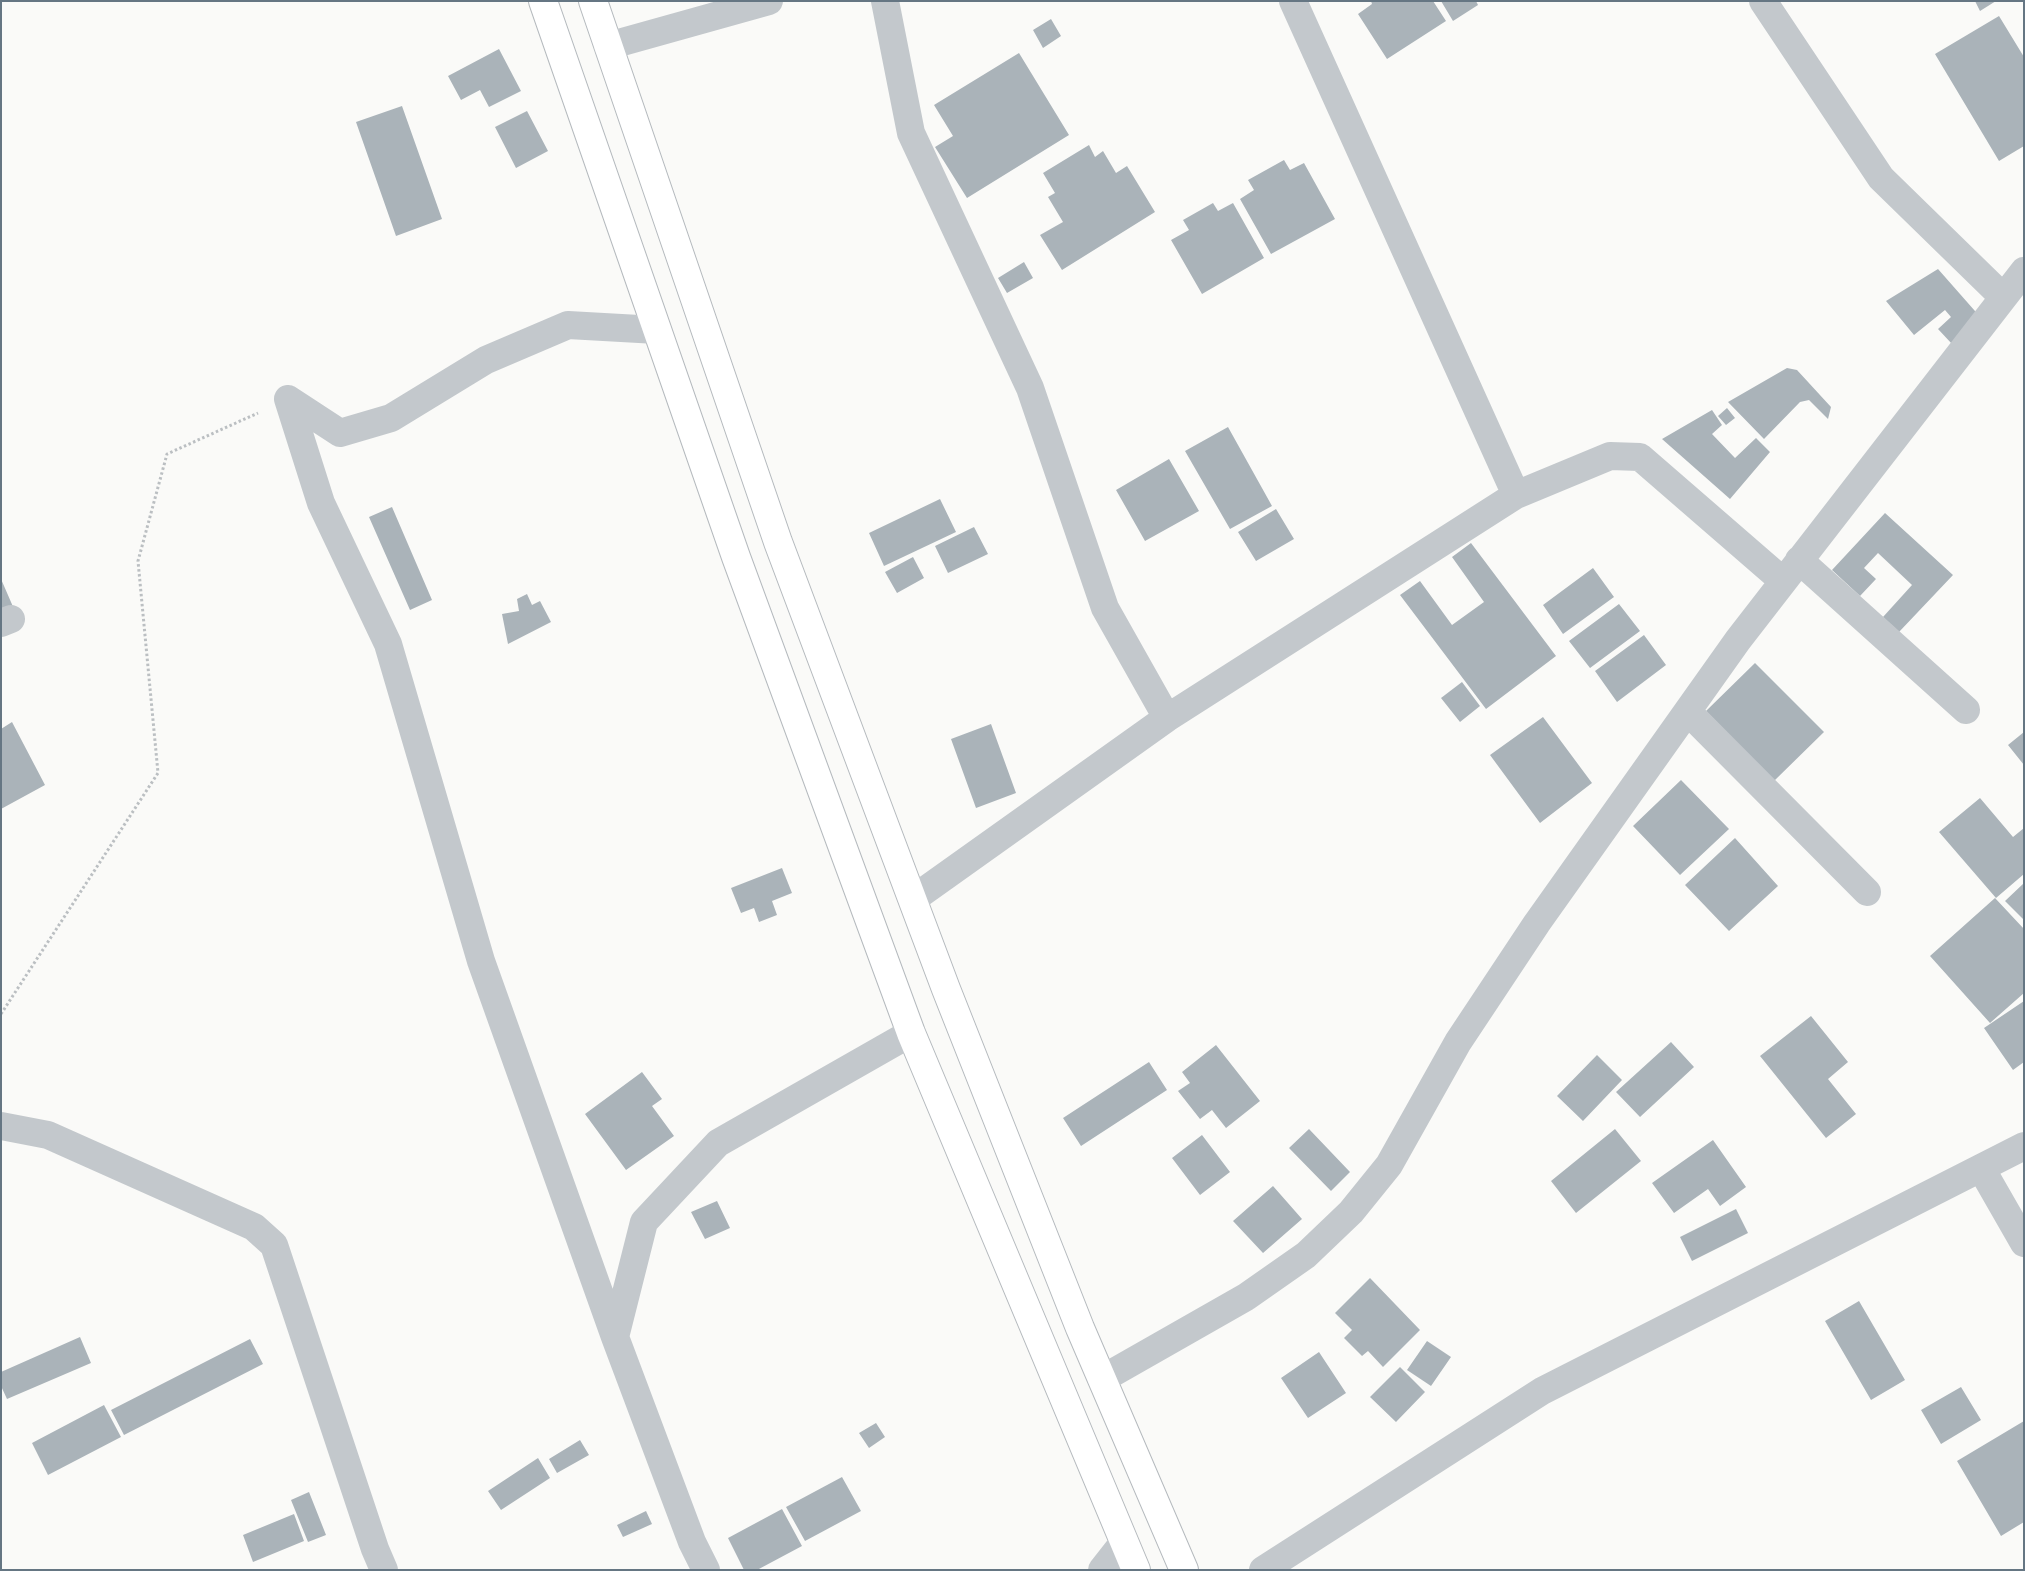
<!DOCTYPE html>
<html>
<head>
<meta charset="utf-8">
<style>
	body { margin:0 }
	#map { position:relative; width:2025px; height:1571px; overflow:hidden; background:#fafaf8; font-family:"Fira Sans",sans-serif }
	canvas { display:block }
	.frame { position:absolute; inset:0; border:2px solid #657683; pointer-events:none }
</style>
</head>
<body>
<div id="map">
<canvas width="2025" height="1571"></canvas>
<div class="frame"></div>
</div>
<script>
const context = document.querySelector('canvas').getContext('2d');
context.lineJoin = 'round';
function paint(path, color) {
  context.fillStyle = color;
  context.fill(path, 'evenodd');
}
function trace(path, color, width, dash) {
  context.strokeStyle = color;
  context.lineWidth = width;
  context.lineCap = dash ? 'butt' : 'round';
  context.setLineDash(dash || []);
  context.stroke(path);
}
paint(new Path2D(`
	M1371,1H1433L1446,21L1387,59L1358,14L1372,4Z
	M1441,1H1476L1478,5L1453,21Z
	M1975,1H1996L1980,11Z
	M1999,16L2024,57V146L1999,161L1935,54Z
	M1051,19L1061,36L1043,48L1033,30Z
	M499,49L521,91L489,107L480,90L461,100L448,76Z
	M1019,53L1069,135L967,198L935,147L953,136L934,105Z
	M402,106L442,219L396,236L356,122Z
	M527,111L548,151L516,168L495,127Z
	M1089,145L1095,157L1103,151L1116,173L1127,166L1155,212L1062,270L1040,235L1063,222L1048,197L1055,193L1043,173Z
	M1284,160L1290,170L1304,163L1335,219L1271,254L1240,199L1254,190L1248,180Z
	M1213,203L1218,211L1233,203L1264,258L1202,294L1171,240L1189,230L1183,220Z
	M1024,262L1033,278L1007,293L998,278Z
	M1938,269L1982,319L1952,344L1938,329L1951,317L1945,310L1914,335L1886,301Z
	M1787,368L1797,370L1831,407L1828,419L1809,400L1800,402L1764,439L1728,402Z
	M1727,408L1735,418L1726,425L1718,416Z
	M1712,410L1722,425L1712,434L1735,458L1756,438L1770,452L1730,499L1662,439Z
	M1228,427L1272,506L1230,529L1185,451Z
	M1169,459L1199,511L1145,541L1116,490Z
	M940,499L956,532L884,566L869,533Z
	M392,507L432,600L410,610L369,517Z
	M1276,509L1294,539L1256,561L1238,532Z
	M1885,513L1953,575L1899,632L1883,617L1912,585L1878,553L1864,568L1876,579L1860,596L1832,570Z
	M974,527L988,554L948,573L935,546Z
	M1471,543L1556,656L1486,709L1400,595L1420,581L1452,625L1484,602L1452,557Z
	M913,557L924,578L897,593L885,572Z
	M1593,568L1614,597L1563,634L1543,605Z
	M1,579L14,609L1,615Z
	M527,594L532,605L540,601L551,622L508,644L502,614L519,611L517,599Z
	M1619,604L1640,631L1590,668L1569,641Z
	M1644,635L1666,665L1617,702L1595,671Z
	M1755,663L1824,732L1774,781L1706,711Z
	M1462,682L1480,706L1460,722L1441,698Z
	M1543,717L1592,783L1540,823L1490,755Z
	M12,722L45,785L1,809V729Z
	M991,724L1016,793L976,808L951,739Z
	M2024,732V765L2008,745Z
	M1681,780L1729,829L1680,875L1633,826Z
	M1980,798L2013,837L2024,828V874L1996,898L1939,832Z
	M1735,838L1778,886L1729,931L1685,885Z
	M782,868L792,893L772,901L777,915L759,922L754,908L741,913L731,888Z
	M2024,883V920L2005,901Z
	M1995,898L2024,929V993L1990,1023L1930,956Z
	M2024,1001V1062L2013,1070L1984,1028Z
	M1811,1016L1848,1062L1828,1079L1856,1114L1826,1138L1760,1056Z
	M1671,1042L1694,1067L1640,1117L1616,1092Z
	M1216,1045L1260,1101L1226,1128L1212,1110L1200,1119L1178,1091L1190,1083L1182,1072Z
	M1597,1055L1622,1080L1583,1121L1557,1096Z
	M1149,1062L1167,1090L1081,1146L1063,1118Z
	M642,1072L662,1099L652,1106L674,1136L626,1170L585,1114Z
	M1309,1129L1350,1172L1331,1191L1289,1148Z
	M1615,1129L1641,1161L1576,1213L1551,1181Z
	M1202,1135L1230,1172L1200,1195L1172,1158Z
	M1713,1140L1746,1187L1720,1206L1708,1189L1674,1213L1652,1183Z
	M1273,1186L1302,1219L1263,1253L1233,1221Z
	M717,1201L730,1228L705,1239L691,1212Z
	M1736,1209L1748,1233L1692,1261L1680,1237Z
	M1370,1278L1420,1330L1383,1367L1368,1351L1362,1356L1344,1338L1352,1330L1335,1313Z
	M1859,1301L1905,1380L1871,1400L1825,1321Z
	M80,1337L91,1363L7,1399L1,1386V1372Z
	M250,1339L263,1364L124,1435L111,1410Z
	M1427,1341L1451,1357L1431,1386L1407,1370Z
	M1319,1352L1346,1393L1308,1418L1281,1378Z
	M1400,1367L1425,1392L1396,1422L1370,1397Z
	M1961,1387L1981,1420L1941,1444L1921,1410Z
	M104,1405L121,1437L48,1475L32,1443Z
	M2024,1421V1522L2001,1536L1957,1461Z
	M876,1423L885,1437L869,1448L859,1433Z
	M580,1440L589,1455L557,1473L549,1459Z
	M538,1458L550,1478L501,1510L488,1491Z
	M842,1477L861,1511L805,1541L786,1507Z
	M309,1492L326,1535L308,1542L291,1500Z
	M782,1509L802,1546L757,1570H744L728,1538Z
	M646,1511L652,1524L623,1537L617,1525Z
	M294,1514L304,1541L253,1562L243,1535Z`), '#aab3b9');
const major = new Path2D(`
	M543,1L736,557L911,1033L1136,1570
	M593,1L778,542L946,989L1080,1328L1184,1570`);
trace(major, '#b5babe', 30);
trace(new Path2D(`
	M1,1014L158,773L138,561L167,454L258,413`), '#bbbfc2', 3, [2.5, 2.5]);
trace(new Path2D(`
	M885,1L911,133L1030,388L1105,608L1167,718
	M1293,1L1516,495
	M1763,1L1881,178L2003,297
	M608,46L769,1
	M288,399L321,503L388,644L481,961L615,1337
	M288,399L340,433L391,418L486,360L568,325L657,330
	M1799,560L1966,710
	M1,623L11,619
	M1688,712L1867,892
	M913,899L1167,718L1516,495L1610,456L1640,457L1783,581
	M1,1126L48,1135L254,1227L274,1245L375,1549L384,1570
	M1981,1168L2024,1243
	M1102,1379L1246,1297L1306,1255L1351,1212L1389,1165L1458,1042L1537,923L1738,640L2024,271
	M706,1570L692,1542L615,1337L644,1222L718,1143L911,1033
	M1102,1570L1124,1542
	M1263,1570L1542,1391L2024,1146`), '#c3c8cc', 28);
trace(major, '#fff', 28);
</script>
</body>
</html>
